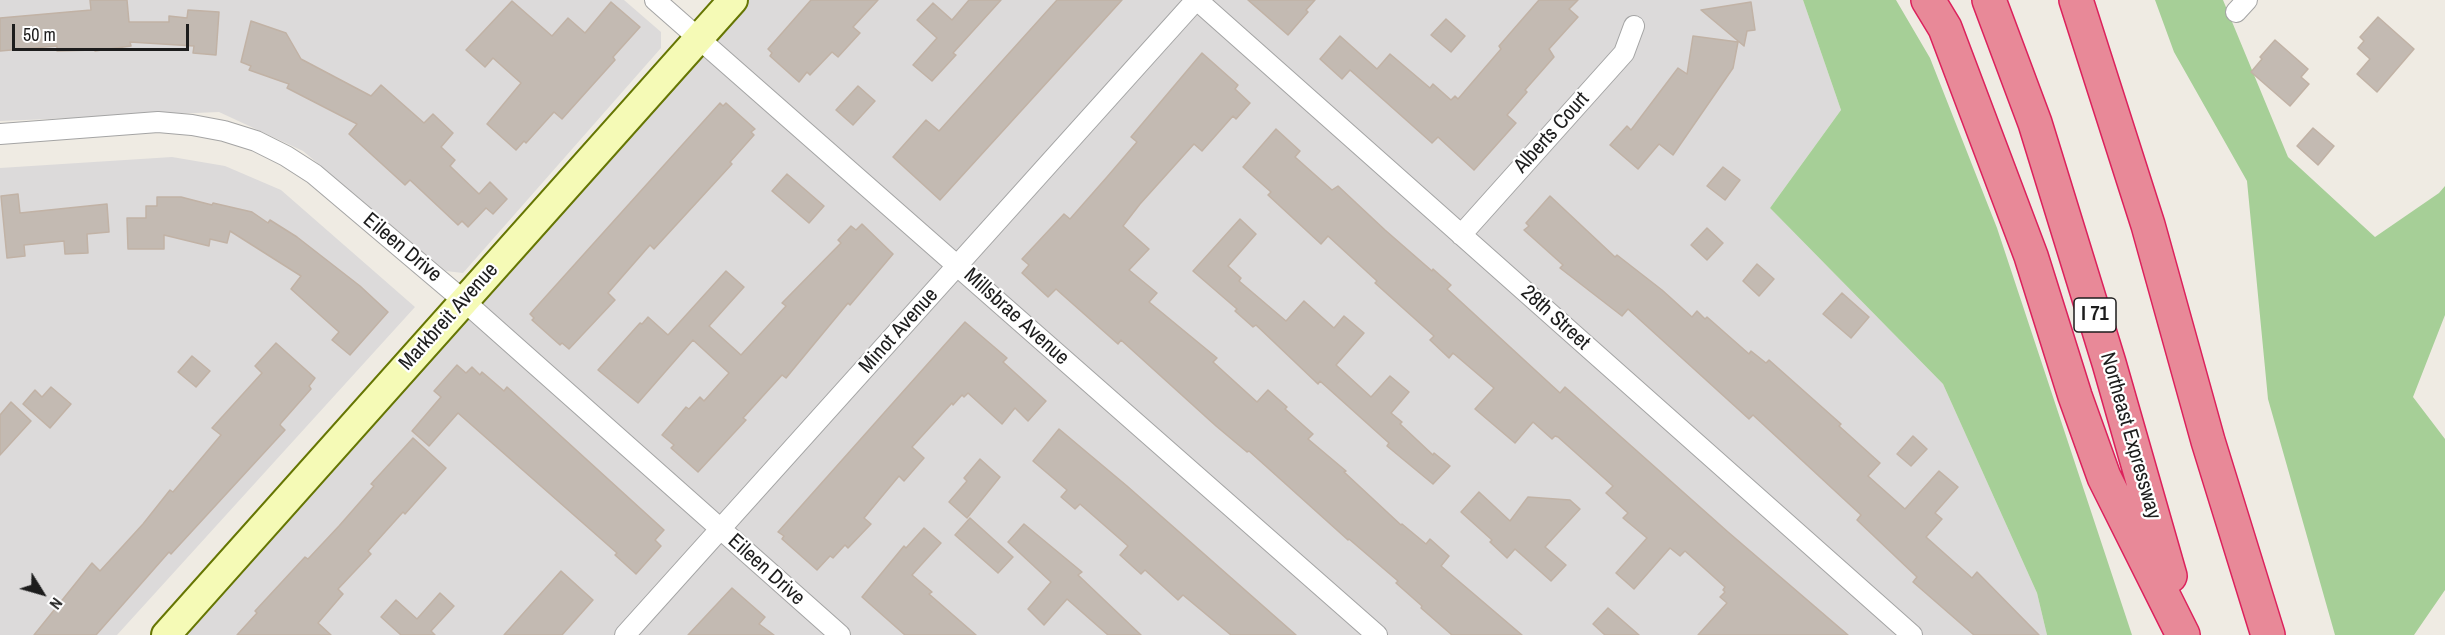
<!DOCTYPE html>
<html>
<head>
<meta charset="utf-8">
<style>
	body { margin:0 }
	#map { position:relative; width:2445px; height:635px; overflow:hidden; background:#efebe3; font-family:"Archivo Narrow",sans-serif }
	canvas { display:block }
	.north { position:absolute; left:12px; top:563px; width:60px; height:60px; -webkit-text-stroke:4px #fff; paint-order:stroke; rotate:127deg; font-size:16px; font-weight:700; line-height:24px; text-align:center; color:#1d1d1d }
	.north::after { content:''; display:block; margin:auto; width:21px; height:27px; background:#1d1d1d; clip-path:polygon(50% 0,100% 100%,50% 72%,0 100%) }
	.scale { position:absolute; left:12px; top:24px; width:177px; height:27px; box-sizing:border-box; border:3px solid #1d1d1d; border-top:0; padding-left:8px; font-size:18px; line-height:21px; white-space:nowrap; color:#1d1d1d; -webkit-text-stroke:4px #fff; paint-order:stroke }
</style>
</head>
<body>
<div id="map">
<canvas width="2445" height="635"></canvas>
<div class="north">N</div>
<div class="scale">50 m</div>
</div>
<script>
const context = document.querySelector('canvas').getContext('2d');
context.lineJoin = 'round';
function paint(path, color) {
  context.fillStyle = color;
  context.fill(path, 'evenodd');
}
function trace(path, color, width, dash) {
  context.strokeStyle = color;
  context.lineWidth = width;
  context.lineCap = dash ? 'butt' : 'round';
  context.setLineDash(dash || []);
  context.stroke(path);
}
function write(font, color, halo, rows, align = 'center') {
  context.font = font + ' "Archivo Narrow",sans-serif';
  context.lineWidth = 4.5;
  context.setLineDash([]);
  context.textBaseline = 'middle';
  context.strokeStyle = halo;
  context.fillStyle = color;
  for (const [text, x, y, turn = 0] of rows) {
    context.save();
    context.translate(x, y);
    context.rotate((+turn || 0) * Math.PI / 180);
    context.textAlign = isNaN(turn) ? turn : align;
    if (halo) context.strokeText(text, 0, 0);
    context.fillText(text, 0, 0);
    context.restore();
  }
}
paint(new Path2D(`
	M0,0H624L661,32V48L463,273L446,271L303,151L219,112L0,121Z
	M733,0H1803L1841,110L1770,208L1943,384L2037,593L2047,635H166Z
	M172,157L225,166L281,190L415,307L117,635H0V168Z`), '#dcdada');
paint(new Path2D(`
	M1803,0H1896L1930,58L1997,228L2132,635H2047L2037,593L1943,384L1770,208L1841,110Z
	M2155,0H2223L2288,157L2375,237L2439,193L2445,186V315L2413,397L2445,439V590L2414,635H2335L2268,399L2247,181L2174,52Z`), '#a6cf97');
const building = new Path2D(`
	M90,0H127L129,22H169V16L187,18L188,10L219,12L216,55L193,53L194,46L130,42L131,46L95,51V50L57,51V46L0,51V18L91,10Z
	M811,0H878L853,27L860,33L838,57L832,52L810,75L807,72L799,82L770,56L772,53L768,49Z
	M969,0H1001L953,53L956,55L932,81L913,65L937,38L917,20L933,3L952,20Z
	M1057,0H1122L940,200L893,157L926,120L939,131Z
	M1248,0H1315L1306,10L1308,12L1288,35Z
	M1539,0H1578L1569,9L1578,17L1549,49L1554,57L1525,90L1527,92L1507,115L1516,123L1474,170L1438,137L1432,143L1350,70L1342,79L1320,59L1340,36L1377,69L1390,54L1430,88L1433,84L1451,100L1455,96L1458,99L1501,49L1499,46Z
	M512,1L552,36L568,18L585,33L611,2L640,27L613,57L615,60L562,119L554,112L526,143L524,141L516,150L487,124L521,83L493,58L485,67L466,50Z
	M1751,2L1755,30L1747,31L1744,46L1701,10Z
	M2378,17L2414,49L2377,92L2357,74L2370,59L2358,48L2364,41L2360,37Z
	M1446,19L1465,36L1451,52L1431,35Z
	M251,21L286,33L301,59L371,96L381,85L424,123L433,114L453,133L441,147L455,160L450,166L479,194L490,182L507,199L493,214L486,208L468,227L462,221L458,225L410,180L405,185L349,134L357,124L287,88L289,84L249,70L251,66L241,62Z
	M1693,36L1738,42L1733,68L1673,155L1659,144L1638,169L1610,145L1627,126L1631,130L1678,68L1687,74Z
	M2275,40L2308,69L2301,77L2309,84L2290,106L2251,72L2262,59L2260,57Z
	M1202,53L1238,85L1235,89L1250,103L1236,119L1233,116L1202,151L1194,144L1140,204L1123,226L1149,249L1129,270L1157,293L1149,302L1217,358L1213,362L1257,402L1268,390L1287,407L1285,409L1313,434L1308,439L1346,471L1344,472L1401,525L1402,524L1426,544L1430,539L1449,556L1441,566L1522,635H1452L1421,608L1422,606L1396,583L1398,581L1349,539L1348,540L1249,451L1247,452L1216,426L1121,340L1118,344L1056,289L1048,297L1022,273L1029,265L1022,259L1064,214L1070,219L1107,177L1137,142L1131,137Z
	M858,86L875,101L853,125L836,110Z
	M720,103L723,106L726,103L755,129L751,132L754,135L730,162L732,164L654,249L650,245L608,293L615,300L569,349L562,343L560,345L532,320L534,318L530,314Z
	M2313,128L2334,146L2318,165L2297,146Z
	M1276,129L1300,151L1295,157L1332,190L1338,186L1385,230L1432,271L1433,269L1451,285L1447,289L1560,393L1565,387L1728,532L1848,635H1698L1727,603L1720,597L1725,592L1723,590L1725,587L1685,551L1680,556L1670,548L1634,589L1616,573L1647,538L1623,518L1628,513L1606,493L1613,486L1558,437L1555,436L1552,439L1533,422L1515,443L1475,409L1494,388L1453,353L1449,358L1430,340L1434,336L1375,283L1377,281L1328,236L1321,244L1268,195L1271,192L1243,167Z
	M1723,167L1740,180L1725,200L1707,186Z
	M787,174L824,206L809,223L772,191Z
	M18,194L20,213L107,204L109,232L87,234L88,253L65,254L64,241L24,245L25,256L7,258L1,196Z
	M1550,196L1615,257L1617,255L1662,290L1692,317L1697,311L1705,319L1707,317L1749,354L1751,351L1766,363L1769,360L1841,424L1839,426L1880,463L1868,476L1905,509L1939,471L1958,487L1935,513L1942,519L1926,537L1972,578L1977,572L2039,635H1974L1913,582L1917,577L1857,520L1861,515L1753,415L1749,419L1628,309L1622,316L1560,268L1563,265L1524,230L1529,226L1526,223Z
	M157,197H181L212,205L213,203L252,212L268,223L270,220L297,237L360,286L388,312L350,355L332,340L339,332L291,289L301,276L230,231L227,243L210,239L209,246L164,235V249H128L127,218H146V206H157Z
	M1240,219L1256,234L1228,266L1241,278L1239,281L1286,321L1304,301L1334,328L1344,316L1364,333L1336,365L1371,397L1390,376L1409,392L1391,413L1402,422L1400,424L1433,455L1434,453L1450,466L1433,484L1387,446L1389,443L1320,381L1318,384L1256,325L1253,327L1235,311L1237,309L1193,271Z
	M862,224L893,254L850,305L848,303L786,378L782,375L743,418L746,420L698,472L671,448L674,445L662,435L686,407L689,409L700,397L704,401L729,373L693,340L638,403L598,370L640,323L642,324L648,317L668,335L726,271L744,287L709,326L741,355L786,306L782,303L841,243L838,240L851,226L856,230Z
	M1707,228L1723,243L1707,260L1691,245Z
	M1757,264L1774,279L1759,296L1743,281Z
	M1842,293L1869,317L1851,338L1823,314Z
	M965,322L1007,358L1003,362L1046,401L1028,421L1015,408L1002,424L968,393L964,397L962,395L953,405L952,403L912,447L924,458L904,481L899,476L864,518L871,524L848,548L845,545L833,558L830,556L817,570L782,539L784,536L778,532Z
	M276,343L315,378L309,386L311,389L281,423L280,425L285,430L171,554L169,552L96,635H34L92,563L100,571L143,524L170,490L173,492L221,435L212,428L262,373L255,366Z
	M192,356L210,371L196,387L178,372Z
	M457,365L466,373L472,367L480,375L482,372L504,391L507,387L664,530L655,540L661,546L636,574L615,555L617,553L458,413L429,446L412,431L441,397L434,391Z
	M51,387L71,404L50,428L23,404L35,390L42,397Z
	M11,402L31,421L0,455V415Z
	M1059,429L1127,486L1296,635H1231L1183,595L1178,600L1145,570L1141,574L1120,555L1128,546L1080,504L1075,509L1061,497L1067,490L1033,461Z
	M1913,436L1927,449L1911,466L1897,454Z
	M413,438L446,468L405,514L403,512L368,551L371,554L338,589L343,594L318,623L331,635H237L257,613L255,611L305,557L308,559L339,526L374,486L371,484Z
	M980,459L1000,477L967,518L949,502L967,481L964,478Z
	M1479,492L1510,521L1528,497L1570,500L1580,509L1545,547L1566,565L1551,581L1515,549L1507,558L1490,542L1492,540L1461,512Z
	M970,518L1013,557L998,573L955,535Z
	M1024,524L1082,572L1078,575L1141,635H1108L1067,599L1044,625L1028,609L1051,582L1008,542Z
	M924,528L941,543L912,575L932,592L929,594L976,635H905L862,597L904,546L906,548Z
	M561,571L593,600L562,635H504Z
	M732,588L765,617L759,624L774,635H688Z
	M440,593L454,606L431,631L435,635H401L381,617L396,600L417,619Z
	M1608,608L1639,635H1605L1593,624Z`);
paint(building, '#c3bab2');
trace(building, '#c1b2a5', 1.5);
const street = new Path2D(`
	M655,0L1377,635
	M1197,0L1912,635
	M2236,12L2247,0
	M0,134L158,122L192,125L224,131L256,141L286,156L314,174L464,301L840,635
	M1461,235L1624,53L1634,26
	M625,635L1196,0`);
const secondary = new Path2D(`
	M166,635L733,0`);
const highway = new Path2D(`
	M1928,0L1945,28L2031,256L2075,396L2104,477L2183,635
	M1989,0L2035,123L2109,363L2170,576
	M2076,0L2148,225L2208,441L2268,635`);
trace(street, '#a4a4a4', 22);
trace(secondary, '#667603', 32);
trace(highway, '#dc215c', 36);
trace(street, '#fff', 20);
trace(secondary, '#f5fab6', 28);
trace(highway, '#e88998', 33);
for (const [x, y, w] of [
	[2095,315,42]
]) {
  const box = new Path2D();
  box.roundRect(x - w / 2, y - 17, w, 34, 4.5);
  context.fillStyle = '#fff';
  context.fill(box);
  trace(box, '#1d1d1d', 1.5);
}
write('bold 20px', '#1d1d1d', null, [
	["I 71",2095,315]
]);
write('21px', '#1d1d1d', '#fff', [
	["Alberts Court",1552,133,-48],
	["Eileen Drive",402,248,40],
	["Markbreit Avenue",449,317,-48],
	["Millsbrae Avenue",1016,317,42],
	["28th Street",1555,318,42],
	["Minot Avenue",899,331,-48],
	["Northeast Expressway",2130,436,74],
	["Eileen Drive",766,570,42]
]);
</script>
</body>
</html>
